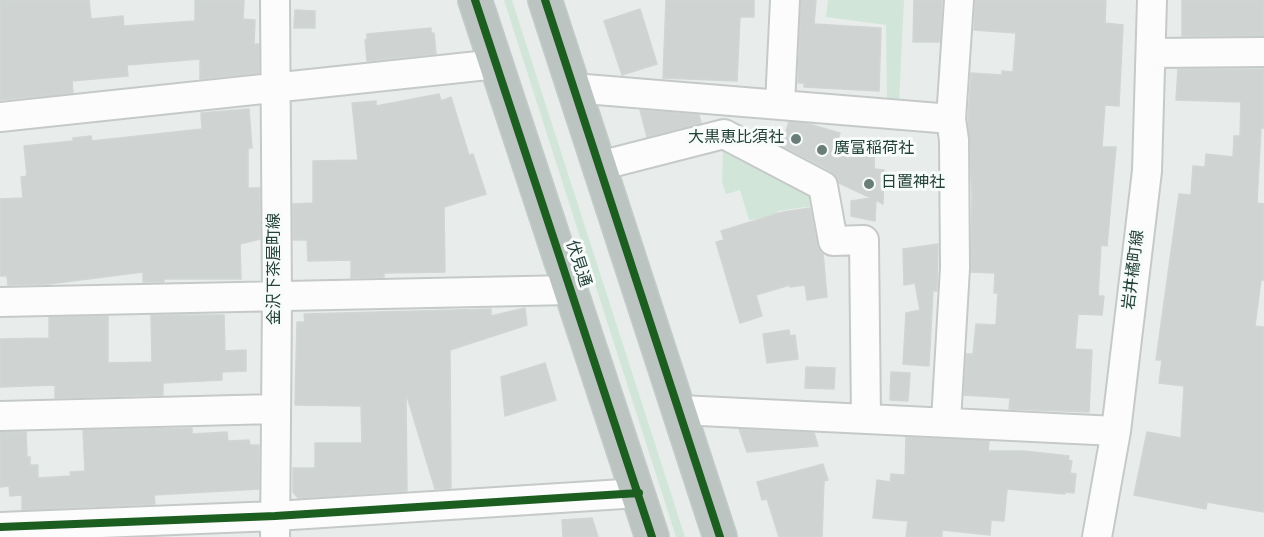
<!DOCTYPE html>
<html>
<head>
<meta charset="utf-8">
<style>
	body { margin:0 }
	canvas { display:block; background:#e8edeb }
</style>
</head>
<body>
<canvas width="1264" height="537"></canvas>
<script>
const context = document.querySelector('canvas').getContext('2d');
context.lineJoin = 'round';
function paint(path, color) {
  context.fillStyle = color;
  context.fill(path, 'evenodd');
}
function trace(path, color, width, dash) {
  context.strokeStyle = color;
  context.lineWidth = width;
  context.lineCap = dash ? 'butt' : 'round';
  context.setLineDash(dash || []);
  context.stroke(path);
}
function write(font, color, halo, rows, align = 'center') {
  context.font = font + ' Overpass,"Noto Sans JP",sans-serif';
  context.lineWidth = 6;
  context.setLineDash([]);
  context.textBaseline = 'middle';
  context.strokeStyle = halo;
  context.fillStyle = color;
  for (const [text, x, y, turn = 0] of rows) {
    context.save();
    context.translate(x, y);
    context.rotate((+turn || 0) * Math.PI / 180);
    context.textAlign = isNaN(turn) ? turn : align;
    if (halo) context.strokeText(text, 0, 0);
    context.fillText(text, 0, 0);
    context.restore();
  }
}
paint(new Path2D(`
	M504,0H512L685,537H676Z
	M828,0H904L899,103L887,100L886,25L826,17Z
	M723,149L810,187L813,206L778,211L779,216L749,220L740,190L726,194L722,182Z`), '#d1e6d8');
const building = new Path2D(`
	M0,0H89L91,19L123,16L124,26L195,21V0H244L243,19L255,20L254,44H259V73L200,79V59L127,65L128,76L72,81L73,93L0,100Z
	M666,0H754V17H740L737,81L663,78Z
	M801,0H816L814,24L881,28L879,91L804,87V83H798Z
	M914,0H942L940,42H913Z
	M975,0H1106L1105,23L1123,25L1119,106L1105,105L1102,147H1116L1107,246L1101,245L1098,296H1104L1102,315L1078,314L1075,349L1092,350L1089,412L1009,409L1010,398L964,395L966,354H973L976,324L996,325L998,293H994L995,273L971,272L972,195L968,118L971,73L1002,75V71L1013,72L1016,33L974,30Z
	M1182,0H1264V36H1182Z
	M640,9L657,64L622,75L604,21Z
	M295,10L315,11V28H294Z
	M431,28V33H434L436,54L367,61L365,40L367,39V34Z
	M1178,69H1264V128H1261L1257,203L1264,204V280H1261L1255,326L1264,327V512L1207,502L1206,509L1134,495L1147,432L1181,438L1184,386L1159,383L1162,360H1156L1179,194L1191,195L1193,166L1205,167L1206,154L1233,157L1234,136H1240L1241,102L1176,100Z
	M439,94L441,101L451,97L469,155L473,154L486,194L444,207L445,272L384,273V277L351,278V260L308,261L307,240H293V204L313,203V161L358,160L352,103L376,101V106Z
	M249,109L252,148H248V188H260V239L240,244L241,279H164V282H143V272L49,284L8,285L7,276H0V199L23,198L21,177L27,176L24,146L73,141V138L91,136L92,141L202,129L201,113Z
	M640,110L699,115L701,123L647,137Z
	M789,122L809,124L840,133L837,144L875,145L874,169L884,170L883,204L876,200L875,221L851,216V201L871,198L839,183L831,171L781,145Z
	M810,208L817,244L823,253L827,297L807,300L805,285L790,287V285L756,295L762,316L740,323L716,242L724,240L721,231L783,212Z
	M938,244L937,291H933L929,366L903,364L906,313L920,310L915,283L904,285L903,249Z
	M525,308L527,325L450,350L451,488L435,489L406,393L407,491L298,498L293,492V468H315V443H362L361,406L295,405L297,322H305L304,314L491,309V316Z
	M151,315H224L225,351L246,350V371L222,372V380L163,383V395L55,398V385L0,387V339L49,338V317L108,316V363L152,362Z
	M789,330L790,336L795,335L798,359L767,363L763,334Z
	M545,363L556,400L505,416L501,377Z
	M806,367L835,368L834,389L805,388Z
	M891,372L910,373L908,401L890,400Z
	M192,428V434L227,432L228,441L249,440L250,445H259V489L154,495L155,504L22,510V495L10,496L9,486L0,487V432H26L27,457H30V465H38V478L71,476L70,472L85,471L83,430Z
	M739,429L814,433L818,446L747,452Z
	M906,437L989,441L988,451H1024L1069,456L1068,460L1072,461L1070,473L1076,474L1074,493L1065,492V494L1007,489L1004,521L991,520L990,535L942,530V537H906L908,521L873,518L877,480L890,482L891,474L905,475Z
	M823,464L828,480L824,481L822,537H779L767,499L762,500L757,482Z
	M592,518L598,537H563L562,520Z`);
paint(building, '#cfd4d2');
trace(building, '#d1d6d4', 1.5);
const minor = new Path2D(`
	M1151,53L1264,52
	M573,88L951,119
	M780,105L785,0
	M0,117L497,64
	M599,166L724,134L823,186L833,241L864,240L866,418
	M0,302L571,290
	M680,410L1116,431
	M0,416L275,409
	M946,421L955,268L954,140L951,119L959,0
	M0,527L275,516L639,493
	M275,537L277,299L275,0
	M1097,537L1116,431L1147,171L1152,0`);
const highway = new Path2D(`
	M475,0L652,537
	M545,0L720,537`);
trace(minor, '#c5cac8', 32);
trace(highway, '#c3ccc9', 36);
trace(minor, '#fcfcfc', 28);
trace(highway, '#bcc4c2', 33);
trace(new Path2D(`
	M475,0L652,537
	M545,0L720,537
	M0,527L275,516L639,493`), '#1b5e20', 8);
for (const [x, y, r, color] of [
	[796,139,6,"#697e78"],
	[822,150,6,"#697e78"],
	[869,184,6,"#697e78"]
]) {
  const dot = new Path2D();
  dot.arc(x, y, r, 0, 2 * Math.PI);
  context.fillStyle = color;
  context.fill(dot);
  trace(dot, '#f7fbf9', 2);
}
write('16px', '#24423a', '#f7fbf9', [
	["大黒恵比須社",784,139,"right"],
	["廣富稲荷社",834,150],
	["日置神社",881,184]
], 'left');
write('16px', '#24423a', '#f7fbf9', [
	["伏見通",577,264,72],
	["金沢下茶屋町線",276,269,-90],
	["岩井橘町線",1135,270,-83]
]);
</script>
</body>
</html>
